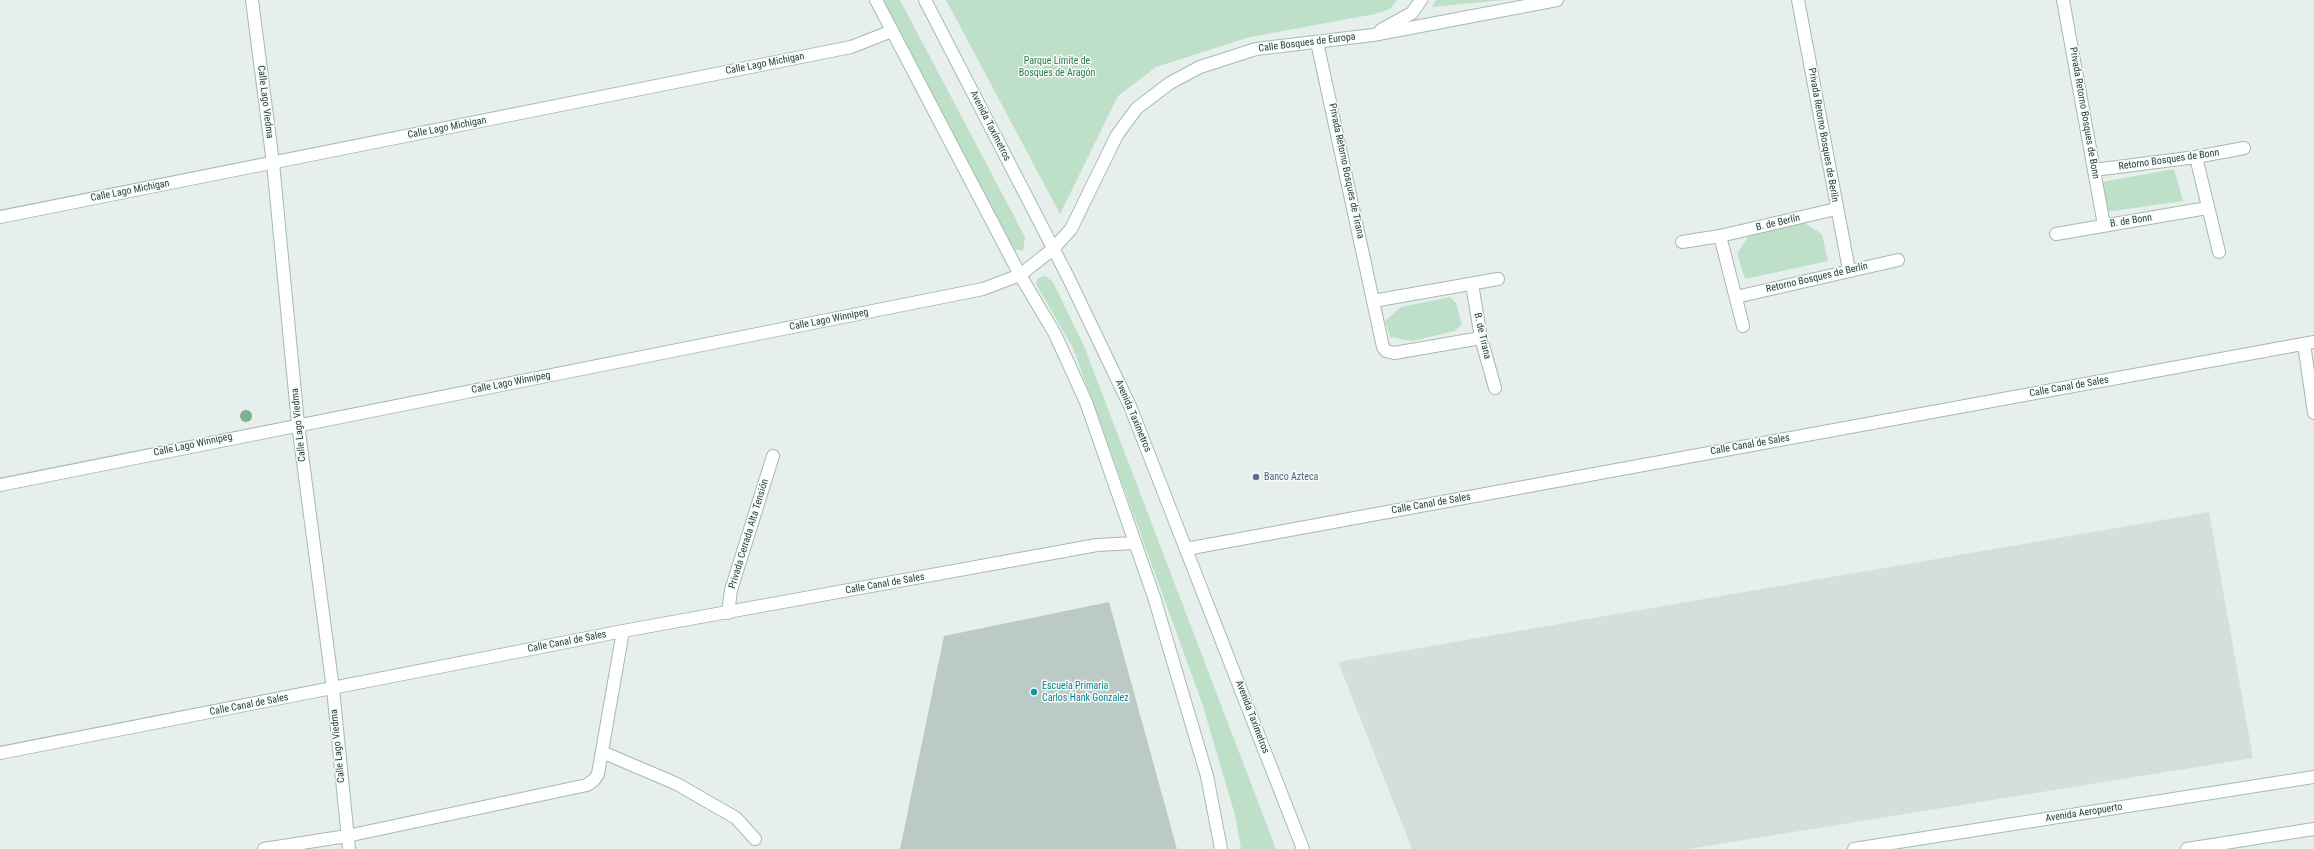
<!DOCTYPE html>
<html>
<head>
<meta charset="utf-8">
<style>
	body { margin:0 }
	canvas { display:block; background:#e6efeb }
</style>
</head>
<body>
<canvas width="2314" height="849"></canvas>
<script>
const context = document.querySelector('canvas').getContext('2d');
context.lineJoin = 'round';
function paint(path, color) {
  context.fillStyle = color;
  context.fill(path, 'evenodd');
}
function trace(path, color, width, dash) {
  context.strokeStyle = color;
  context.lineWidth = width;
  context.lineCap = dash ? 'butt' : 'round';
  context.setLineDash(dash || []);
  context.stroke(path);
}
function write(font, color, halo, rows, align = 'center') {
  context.font = font + ' "Roboto Condensed",sans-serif';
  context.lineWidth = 3;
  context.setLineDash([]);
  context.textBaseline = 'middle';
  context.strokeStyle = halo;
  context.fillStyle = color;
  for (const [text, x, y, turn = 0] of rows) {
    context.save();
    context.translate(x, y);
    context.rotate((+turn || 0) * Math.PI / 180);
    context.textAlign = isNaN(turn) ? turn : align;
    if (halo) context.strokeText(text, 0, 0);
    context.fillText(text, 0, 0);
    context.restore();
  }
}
paint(new Path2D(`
	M2209,512L2253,758L1688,849H1412L1338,662Z`), '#d4dfda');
paint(new Path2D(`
	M882,0H900L1025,237L1023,251L1013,249Z
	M946,0H1397L1390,9L1375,14L1250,37L1156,67L1118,96L1060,214Z
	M1436,0H1504L1432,7Z
	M2174,169L2183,201L2106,212L2102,182Z
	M1803,222L1822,234L1828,261L1745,279L1737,253L1750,234Z
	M1045,276L1053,282L1084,346L1276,849H1241L1235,815L1202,703L1073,348L1036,284L1038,278Z
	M1450,297L1456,303L1462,324L1455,331L1412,341L1390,337L1385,321L1401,307Z`), '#bfe0c8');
paint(new Path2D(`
	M1109,602L1177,849H900L944,636Z`), '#bbcac4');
const lane = new Path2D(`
	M602,752L677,784L736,818L755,839`);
const street = new Path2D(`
	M252,0L273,163L298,424L333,689L349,849
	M1798,0L1849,270
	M2063,0L2104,225
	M1317,42L1383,347L1386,351L1394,353L1481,338
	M2196,157L2219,252
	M2094,170L2196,157L2244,148
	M0,217L851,47L892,31
	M2056,234L2207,208
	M1720,236L1743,326
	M1682,242L1720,236L1836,209
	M1472,284L1481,338L1495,388
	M1736,297L1898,260
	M1373,301L1498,279
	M2304,344L2314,413
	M0,485L983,289L1020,275
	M1186,549L2314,342
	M728,613L731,590L773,456
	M0,753L623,631L1097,545L1135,543
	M264,849L347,836L587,785L594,780L598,774L623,631`);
const secondary = new Path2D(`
	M876,0L1020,275L1055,334L1086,402L1154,597L1207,776L1221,849
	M925,0L1068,277L1130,406L1303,849
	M1381,30L1412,13L1421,0
	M1020,275L1053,249L1071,229L1117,135L1137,108L1170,83L1200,67L1256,49L1373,35L1557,0
	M1854,849L2314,777
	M2187,849L2314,829`);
trace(lane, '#a8b8b2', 14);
trace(street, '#a8b8b2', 14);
trace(secondary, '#a4bbb3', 14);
trace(lane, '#fff', 12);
trace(street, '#fff', 12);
trace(secondary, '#fff', 12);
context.fillStyle = '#80af93';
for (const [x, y] of [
	[246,416]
]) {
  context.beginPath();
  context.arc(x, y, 6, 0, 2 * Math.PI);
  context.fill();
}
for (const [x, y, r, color] of [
	[1256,477,4,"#5c6f8a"],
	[1034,692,4,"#0f9aa8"]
]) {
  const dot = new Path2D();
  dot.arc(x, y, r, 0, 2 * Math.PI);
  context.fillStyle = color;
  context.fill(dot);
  trace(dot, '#f7fbf9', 1.5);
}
write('10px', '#24423a', '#f7fbf9', [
	["Calle Bosques de Europa",1307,43,-7],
	["Calle Lago Michigan",765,64,-11],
	["Calle Lago Viedma",265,102,83],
	["Privada Retorno Bosques de Bonn",2084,113,80],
	["Avenida Taxímetros",990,126,63],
	["Calle Lago Michigan",447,128,-11],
	["Privada Retorno Bosques de Berlín",1823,135,80],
	["Retorno Bosques de Bonn",2169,160,-8],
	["Privada Retorno Bosques de Tirana",1346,171,78],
	["Calle Lago Michigan",130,191,-11],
	["B. de Bonn",2131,221,-9],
	["B. de Berlín",1778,223,-13],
	["Retorno Bosques de Berlín",1817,278,-13],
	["Calle Lago Winnipeg",829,320,-11],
	["B. de Tirana",1482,336,77],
	["Calle Lago Winnipeg",511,383,-11],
	["Calle Canal de Sales",2069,387,-10],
	["Avenida Taxímetros",1133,416,67],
	["Calle Lago Viedma",299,425,-96],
	["Calle Lago Winnipeg",193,445,-12],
	["Calle Canal de Sales",1750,445,-10],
	["Calle Canal de Sales",1431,504,-10],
	["Privada Cerrada Alta Tensión",749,534,-73],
	["Calle Canal de Sales",885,584,-10],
	["Calle Canal de Sales",567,642,-11],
	["Calle Canal de Sales",249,705,-11],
	["Avenida Taxímetros",1252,717,69],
	["Calle Lago Viedma",338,746,-96],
	["Avenida Aeropuerto",2084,813,-9]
]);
write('10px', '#2d7a4b', '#f7fbf9', [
	["Parque Límite de",1057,61],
	["Bosques de Aragón",1057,73]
]);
write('10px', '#4e5e75', '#f7fbf9', [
	["Banco Azteca",1264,477]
], 'left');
write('10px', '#0d838f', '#f7fbf9', [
	["Escuela Primaria",1042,686],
	["Carlos Hank Gonzalez",1042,698]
], 'left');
</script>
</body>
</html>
